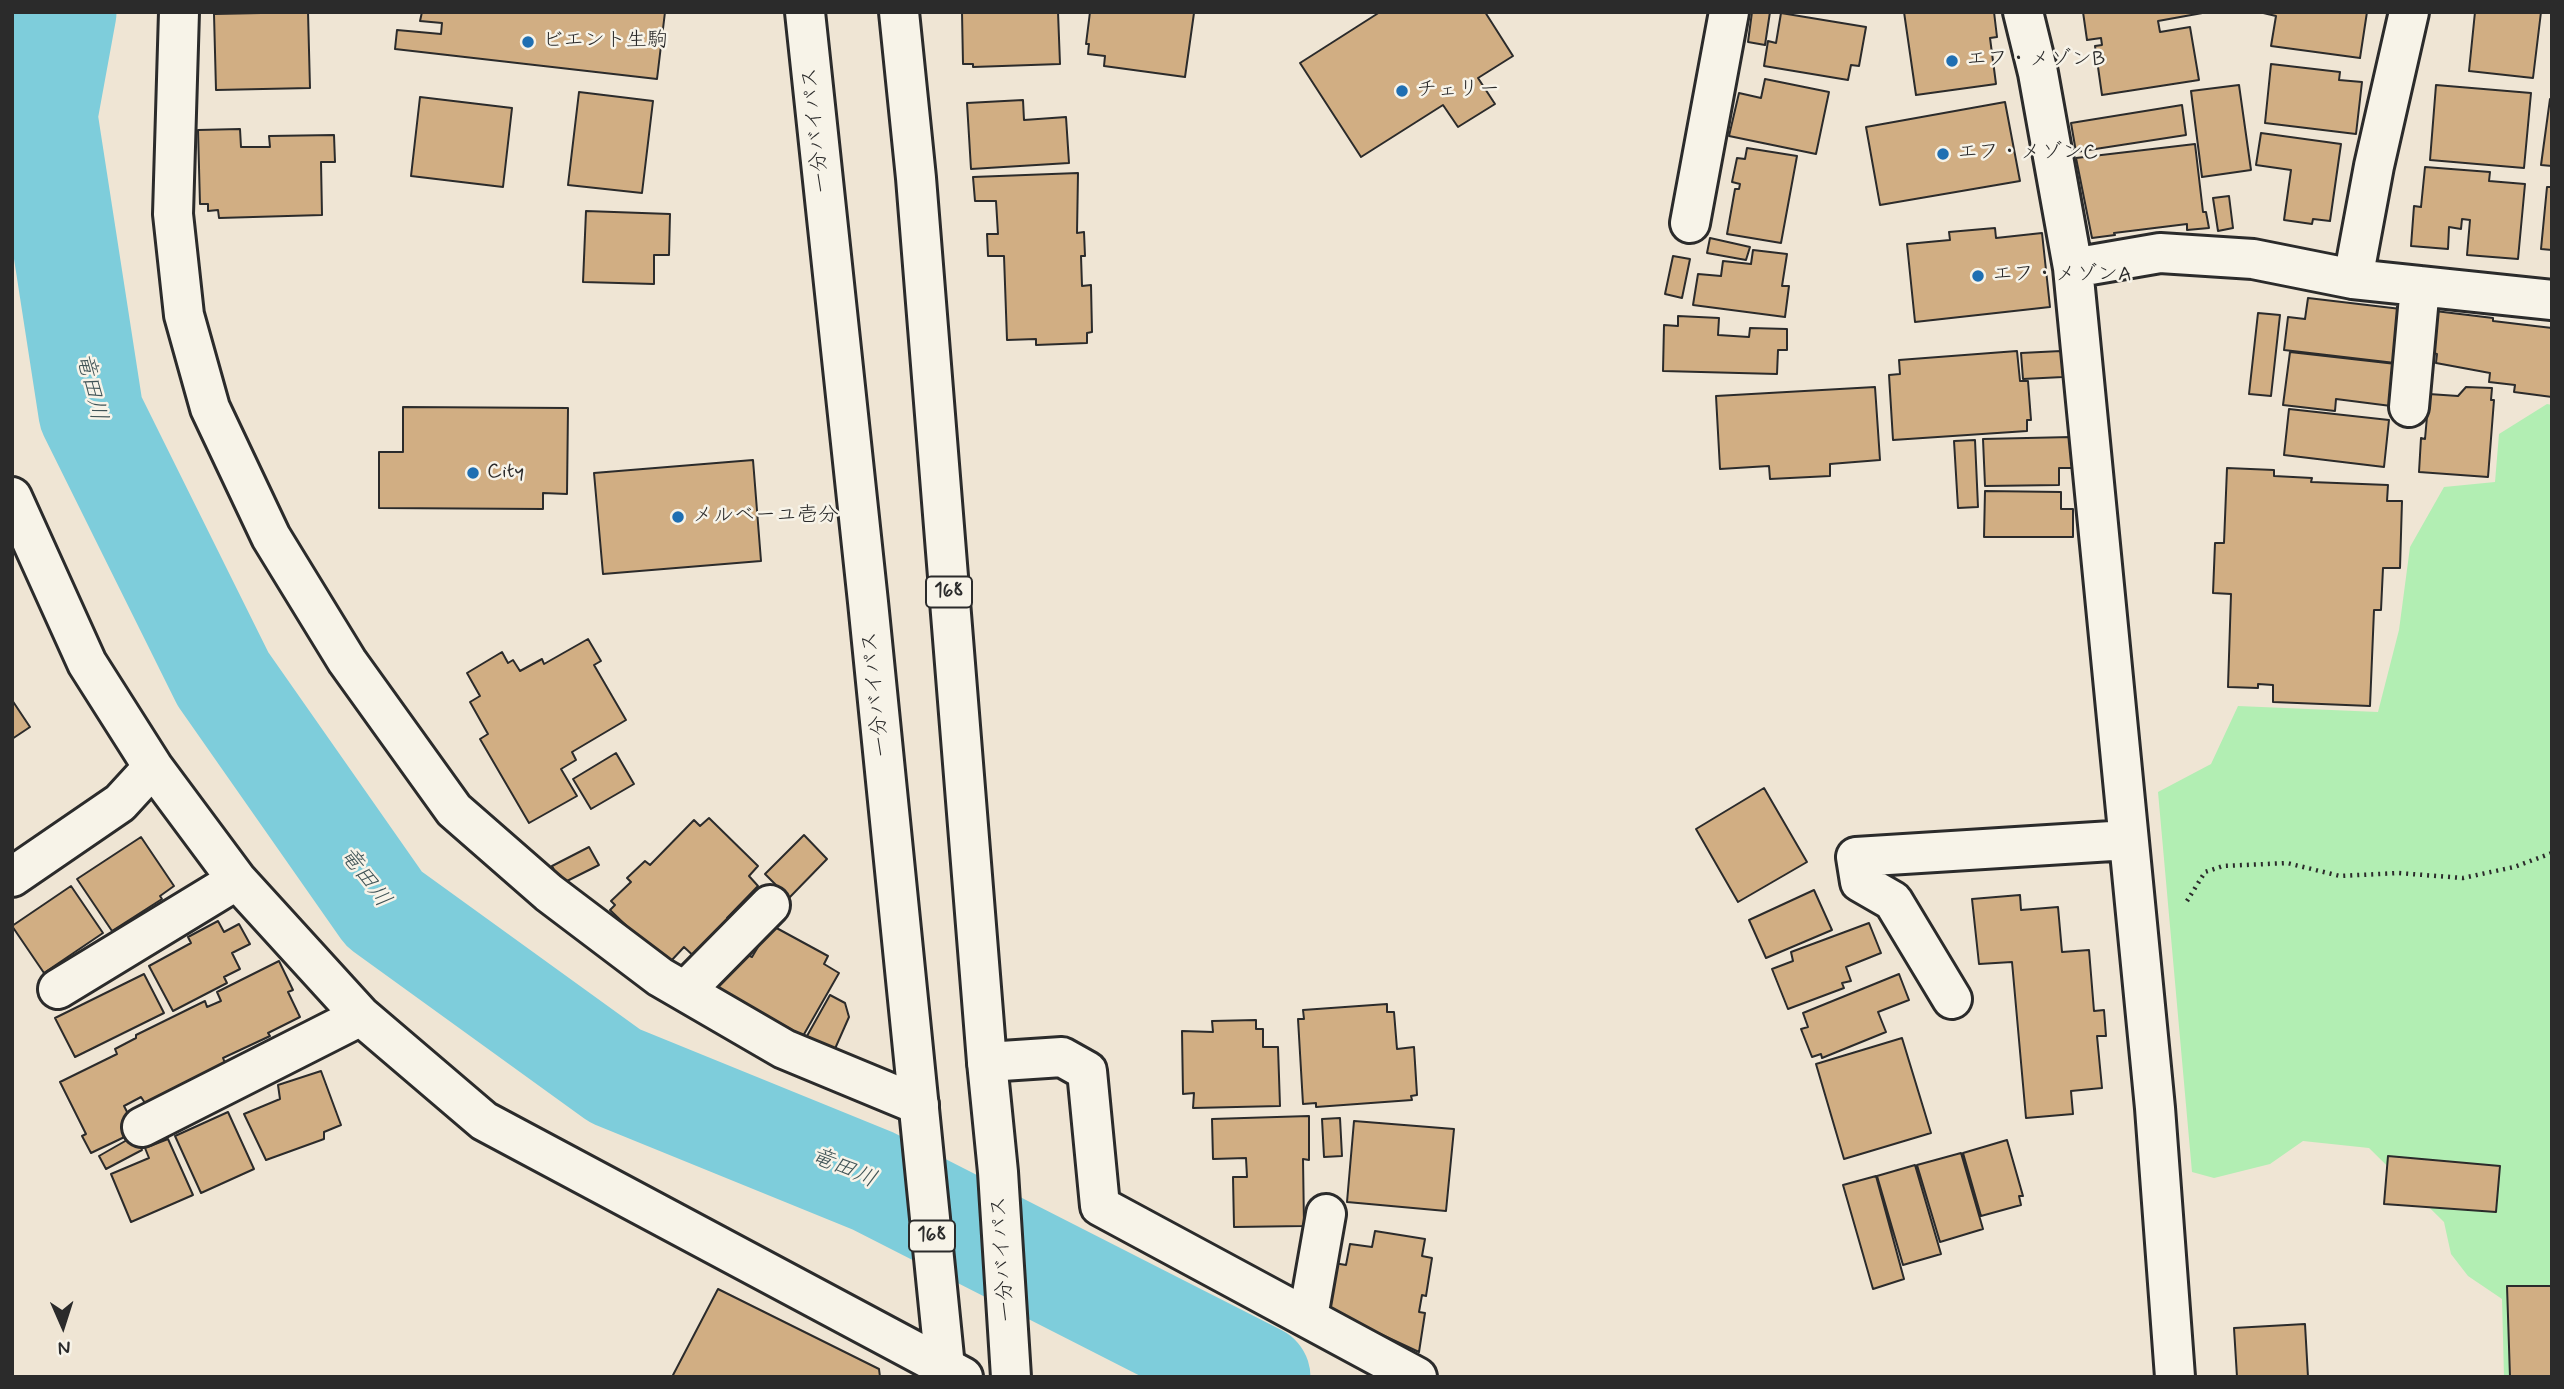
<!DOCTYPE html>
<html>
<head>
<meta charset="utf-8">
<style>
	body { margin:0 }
	#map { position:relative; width:2564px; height:1389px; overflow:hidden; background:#efe5d4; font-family:Mynerve,sans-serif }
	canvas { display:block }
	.frame { position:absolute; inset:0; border:14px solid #2b2b2b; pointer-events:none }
	.north { position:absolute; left:28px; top:1291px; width:70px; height:70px; -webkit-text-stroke:5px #f7f3e8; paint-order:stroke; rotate:177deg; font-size:19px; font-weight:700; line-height:28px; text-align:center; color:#2b2b2b }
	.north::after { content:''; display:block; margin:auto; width:24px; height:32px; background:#2b2b2b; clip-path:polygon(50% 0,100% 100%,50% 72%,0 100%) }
</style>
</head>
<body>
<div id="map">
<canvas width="2564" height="1389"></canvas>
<div class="frame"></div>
<div class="north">N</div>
</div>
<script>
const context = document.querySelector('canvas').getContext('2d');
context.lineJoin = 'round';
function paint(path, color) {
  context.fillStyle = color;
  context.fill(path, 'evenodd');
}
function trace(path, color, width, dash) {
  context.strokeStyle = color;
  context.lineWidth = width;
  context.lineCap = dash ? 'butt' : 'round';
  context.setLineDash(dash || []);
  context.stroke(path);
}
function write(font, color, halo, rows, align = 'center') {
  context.font = font + ' Mynerve,"Klee One",sans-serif';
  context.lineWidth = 5;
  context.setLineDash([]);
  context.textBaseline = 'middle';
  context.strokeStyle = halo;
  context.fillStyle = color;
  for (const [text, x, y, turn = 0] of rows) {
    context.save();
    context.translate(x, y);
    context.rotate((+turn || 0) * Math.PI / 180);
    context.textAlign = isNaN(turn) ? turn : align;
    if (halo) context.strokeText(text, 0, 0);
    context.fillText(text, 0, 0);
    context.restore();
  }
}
paint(new Path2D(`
	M2547,404L2552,405V1377H2504L2502,1299L2468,1276L2451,1254L2444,1222L2369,1148L2303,1141L2270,1164L2214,1178L2192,1172L2158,792L2211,764L2238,706L2378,712L2399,630L2410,547L2444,487L2495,482L2499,434Z`), '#b2eeb3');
trace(new Path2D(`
	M64,12L45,116L91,413L223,679L384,909L615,1076L873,1181L1258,1377`), '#7ecddb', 105);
const building = new Path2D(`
	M308,12L310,88L216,90L214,14Z
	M422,12H665L657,79L395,49L397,30L441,34L442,23L420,21Z
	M962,12H1058L1060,64L973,67V64H963Z
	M1090,12L1194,13L1185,77L1104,66L1105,56L1088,54L1089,44H1086Z
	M1380,12H1485L1513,56L1478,78L1495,104L1458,127L1443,105L1361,157L1300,63Z
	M1752,12H1770L1765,45L1748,42Z
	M1904,12H1994L1997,37L1990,38L1996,84L1916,95Z
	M2083,12H2208L2158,21L2160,32L2190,27L2199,80L2102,95L2095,46L2102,45L2101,38L2087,40Z
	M2259,12H2367L2360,58L2271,46L2276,16Z
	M2475,12H2541L2533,78L2469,71Z
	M1781,13L1866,27L1859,66L1851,65L1848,80L1764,66L1768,41L1776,43Z
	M2271,64L2340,72L2339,80L2362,82L2356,134L2265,123Z
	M1765,79L1829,92L1816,154L1729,136L1739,93L1761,98Z
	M2239,85L2251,170L2202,177L2191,91Z
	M2436,85L2531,93L2524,168L2430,160Z
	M579,92L653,101L642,193L568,185Z
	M420,97L512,108L503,187L411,176Z
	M2550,99H2552V166L2541,165Z
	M1023,100L1024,120L1066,117L1069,163L971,169L967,103Z
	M2005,102L2020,181L1880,205L1866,127Z
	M2182,105L2186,135L2076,152L2071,123Z
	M240,129L241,147H270L269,136L334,135L335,162H321L322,215L219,218L218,210L208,211V204H200L198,130Z
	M2261,133L2341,144L2330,221L2313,219L2312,224L2284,220L2291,170L2256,165Z
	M2195,144L2203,212H2206L2209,228L2187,230V224L2114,233L2115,235L2092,238L2076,158Z
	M1747,148L1797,156L1781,243L1727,234L1735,189H1739L1740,184L1732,182L1737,158L1745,159Z
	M2425,167L2490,172L2489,181L2525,184L2518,259L2467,255L2470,220L2462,219L2461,229L2449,227L2448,249L2411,246L2414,206L2421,207Z
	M1078,173L1077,233L1084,232L1085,256H1081L1082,286L1091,285L1092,332L1087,333V343L1036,345V339L1007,340L1004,256H988L987,234H998L996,201H975L973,177Z
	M2547,187H2552V250L2541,249Z
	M2229,196L2233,228L2218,231L2213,198Z
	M586,211L670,214L669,255H654V284L583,282Z
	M1995,228L1996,238L2042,233L2050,307L1915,322L1907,244L1950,240L1949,232Z
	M1710,238L1750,247L1746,260L1707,253Z
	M1753,250L1787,254L1782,286H1789L1785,317L1693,305L1698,274L1721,276L1723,261L1751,264Z
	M1673,256L1690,259L1682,298L1665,294Z
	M2308,298L2401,309L2395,363L2284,350L2288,317L2305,319Z
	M2435,311L2493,318V321L2552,328V397L2514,392L2515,385L2489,382L2490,373L2436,363L2437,354L2430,352Z
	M2258,313L2280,315L2271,396L2249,394Z
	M1678,316L1719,318L1718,335L1749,337L1750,328L1787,329V350H1778L1777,374L1663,371L1664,325L1678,326Z
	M2017,351L2020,381H2028L2031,420H2027V431L1893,440L1889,375L1900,374L1899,360Z
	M2061,351L2063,377L2023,379L2021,353Z
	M2290,352L2396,364L2391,406L2336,399L2335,411L2283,405Z
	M1875,387L1880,460L1830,464V476L1770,479L1769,466L1720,469L1716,396Z
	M2466,387L2492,388L2491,400H2494L2488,477L2419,472L2421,438L2425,439L2429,394L2458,396Z
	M403,407L568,408L567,494L543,493V509L379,508V452H403Z
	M2289,409L2389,420L2384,467L2284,455Z
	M2071,437L2072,468H2059V485L1985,486L1983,439Z
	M1975,440L1978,507L1958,508L1954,441Z
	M753,460L761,561L603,574L594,473Z
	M2227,468L2274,470V476L2312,478L2311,482L2388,485L2387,501H2402L2400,568H2383L2381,610H2374L2370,706L2273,702V685L2258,684V688L2228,687L2231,594L2213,593L2215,543H2224Z
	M1985,491L2061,492V509H2073V537H1984Z
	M588,639L601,661L594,665L626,720L572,752L576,760L561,769L577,796L529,823L480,739L488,734L470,702L480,696L467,673L502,652L508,663L513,660L520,671L542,659L544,664Z
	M12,700L30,727L12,739Z
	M616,753L634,784L591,809L573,779Z
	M1764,788L1807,862L1738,902L1696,829Z
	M709,818L758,866L749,876L758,886L727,918L730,921L701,963L684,947L671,961L666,956L662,960L610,910L615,905L611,901L631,882L627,878L645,861L650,865L694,820L700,826Z
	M804,835L827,859L789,898L765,874Z
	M141,837L174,886L160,896L162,899L112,931L77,879Z
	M589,847L599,865L561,884L552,866Z
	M71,886L103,933L44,973L12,926Z
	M1814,890L1832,930L1766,958L1749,920Z
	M2020,895L2021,910L2058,907L2062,952L2089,950L2094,1011L2104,1010L2106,1036H2097L2102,1088L2071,1091L2073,1114L2026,1118L2012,962L1979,964L1972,899Z
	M218,921L224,932L239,924L250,944L232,953L240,969L224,977L227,983L173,1011L149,966L191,943L188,937Z
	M1869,923L1881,953L1846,967L1851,981L1842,983L1844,988L1788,1009L1772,969L1793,961L1791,952Z
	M771,925L828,956L824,964L839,973L803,1036L718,988L740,951L752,957Z
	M279,961L293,990L288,992L300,1017L268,1033L270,1036L223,1058L225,1063L145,1103L141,1097L124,1106L137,1131L91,1153L82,1136L86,1134L60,1082L117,1054L115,1049L136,1038V1035L205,1001L207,1007L221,1001L217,992Z
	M144,974L164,1013L75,1057L55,1018Z
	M1899,974L1909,1000L1878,1012L1886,1032L1822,1058L1821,1054L1812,1057L1801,1029L1808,1027L1803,1013Z
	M830,995L845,1003L849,1017L834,1051L807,1036Z
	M1387,1004V1012H1394L1397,1049L1414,1047L1417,1095L1411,1096L1412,1100L1316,1107V1103L1303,1104L1298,1019H1304L1303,1010Z
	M1256,1020V1029H1263V1047H1278L1280,1106L1193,1108L1194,1093L1183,1094L1182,1031L1213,1032L1212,1021Z
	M1902,1038L1931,1133L1844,1159L1816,1064Z
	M321,1071L341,1125L324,1132V1139L266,1160L244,1114L280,1099L278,1085Z
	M228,1112L254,1169L201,1193L175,1136Z
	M1309,1116V1160L1303,1159L1304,1226L1234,1227L1233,1177H1247L1246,1158L1213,1159L1212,1119Z
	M1340,1118L1342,1156L1324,1157L1322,1119Z
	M1354,1121L1454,1129L1446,1211L1347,1202Z
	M134,1136L142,1150L106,1169L99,1156Z
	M168,1139L193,1195L131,1222L111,1174L149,1158L145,1148Z
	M2007,1140L2023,1196H2019L2021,1205L1981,1216L1963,1153Z
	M1961,1153L1983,1229L1940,1242L1917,1165Z
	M2388,1156L2500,1166L2496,1212L2384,1204Z
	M1915,1165L1941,1254L1903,1265L1877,1176Z
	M1876,1176L1904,1279L1873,1289L1843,1185Z
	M1375,1231L1425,1239L1422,1256L1432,1258L1426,1296L1422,1295L1419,1312L1425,1313L1419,1352L1335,1313L1326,1311L1334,1263L1346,1265L1350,1244L1372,1247Z
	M2507,1286H2552V1377H2510Z
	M718,1289L879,1369L880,1377H672Z
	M2305,1324L2308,1377H2237L2234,1328Z`);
paint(building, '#d1ae83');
trace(building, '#2b2b2b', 2);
const minor = new Path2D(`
	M179,12L173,214L184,315L210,408L271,537L347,661L454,810L549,893L660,977L784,1049L919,1105
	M2023,12L2038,73L2073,268L2155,1108L2175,1377
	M1690,223L1729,12
	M2073,268L2160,253L2253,259L2353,279L2552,300
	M2353,279L2374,166L2409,12
	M2409,407L2420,286
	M12,497L87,663L153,767L237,880L361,1016L484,1121L963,1377
	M12,877L120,803L153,767
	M58,989L237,880
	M685,991L770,905
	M1952,999L1893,901L1860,882L1856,857L2128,840
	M987,1062L1062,1057L1087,1071L1100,1206L1417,1377
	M142,1127L361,1016
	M1308,1317L1326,1214`);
const highway = new Path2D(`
	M805,12L868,602L946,1377
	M899,12L916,178L987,1062L998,1172L1011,1377`);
trace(minor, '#2b2b2b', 44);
trace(highway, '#2b2b2b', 44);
trace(new Path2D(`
	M2187,901L2205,872L2223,866L2287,863L2340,876L2398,873L2463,878L2514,867L2552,853`), '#2b2b2b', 4.5, [2, 5]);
trace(minor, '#f7f3e8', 38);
trace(highway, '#f7f3e8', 38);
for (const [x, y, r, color] of [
	[528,42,7,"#1f6fb2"],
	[1952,61,7,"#1f6fb2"],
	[1402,91,7,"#1f6fb2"],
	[1943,154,7,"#1f6fb2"],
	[1978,276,7,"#1f6fb2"],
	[473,473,7,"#1f6fb2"],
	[678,517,7,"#1f6fb2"]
]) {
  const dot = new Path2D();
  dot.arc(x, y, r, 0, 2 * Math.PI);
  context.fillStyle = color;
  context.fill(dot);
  trace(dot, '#f7f3e8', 2.5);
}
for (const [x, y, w] of [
	[949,592,46],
	[932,1236,46]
]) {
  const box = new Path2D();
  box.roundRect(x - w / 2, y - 15.5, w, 31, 5);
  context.fillStyle = '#f7f3e8';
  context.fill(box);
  trace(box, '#2b2b2b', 2);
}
write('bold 19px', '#2b2b2b', null, [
	["168",949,592],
	["168",932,1236]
]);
write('21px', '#2b2b2b', '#f7f3e8', [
	["ビエント生駒",542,42],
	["エフ・メゾンB",1966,61],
	["チェリー",1416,91],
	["エフ・メゾンC",1957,154],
	["エフ・メゾンA",1992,276],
	["City",487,473],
	["メルベーユ壱分",692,517]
], 'left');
write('21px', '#2b2b2b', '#f7f3e8', [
	["一分バイパス",817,130,-96],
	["一分バイパス",877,694,-96],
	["一分バイパス",1004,1259,-94]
]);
write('italic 23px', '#405457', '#f7f3e8', [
	["竜田川",90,387,77],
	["竜田川",364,878,53],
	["竜田川",843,1169,23]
]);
</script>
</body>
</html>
